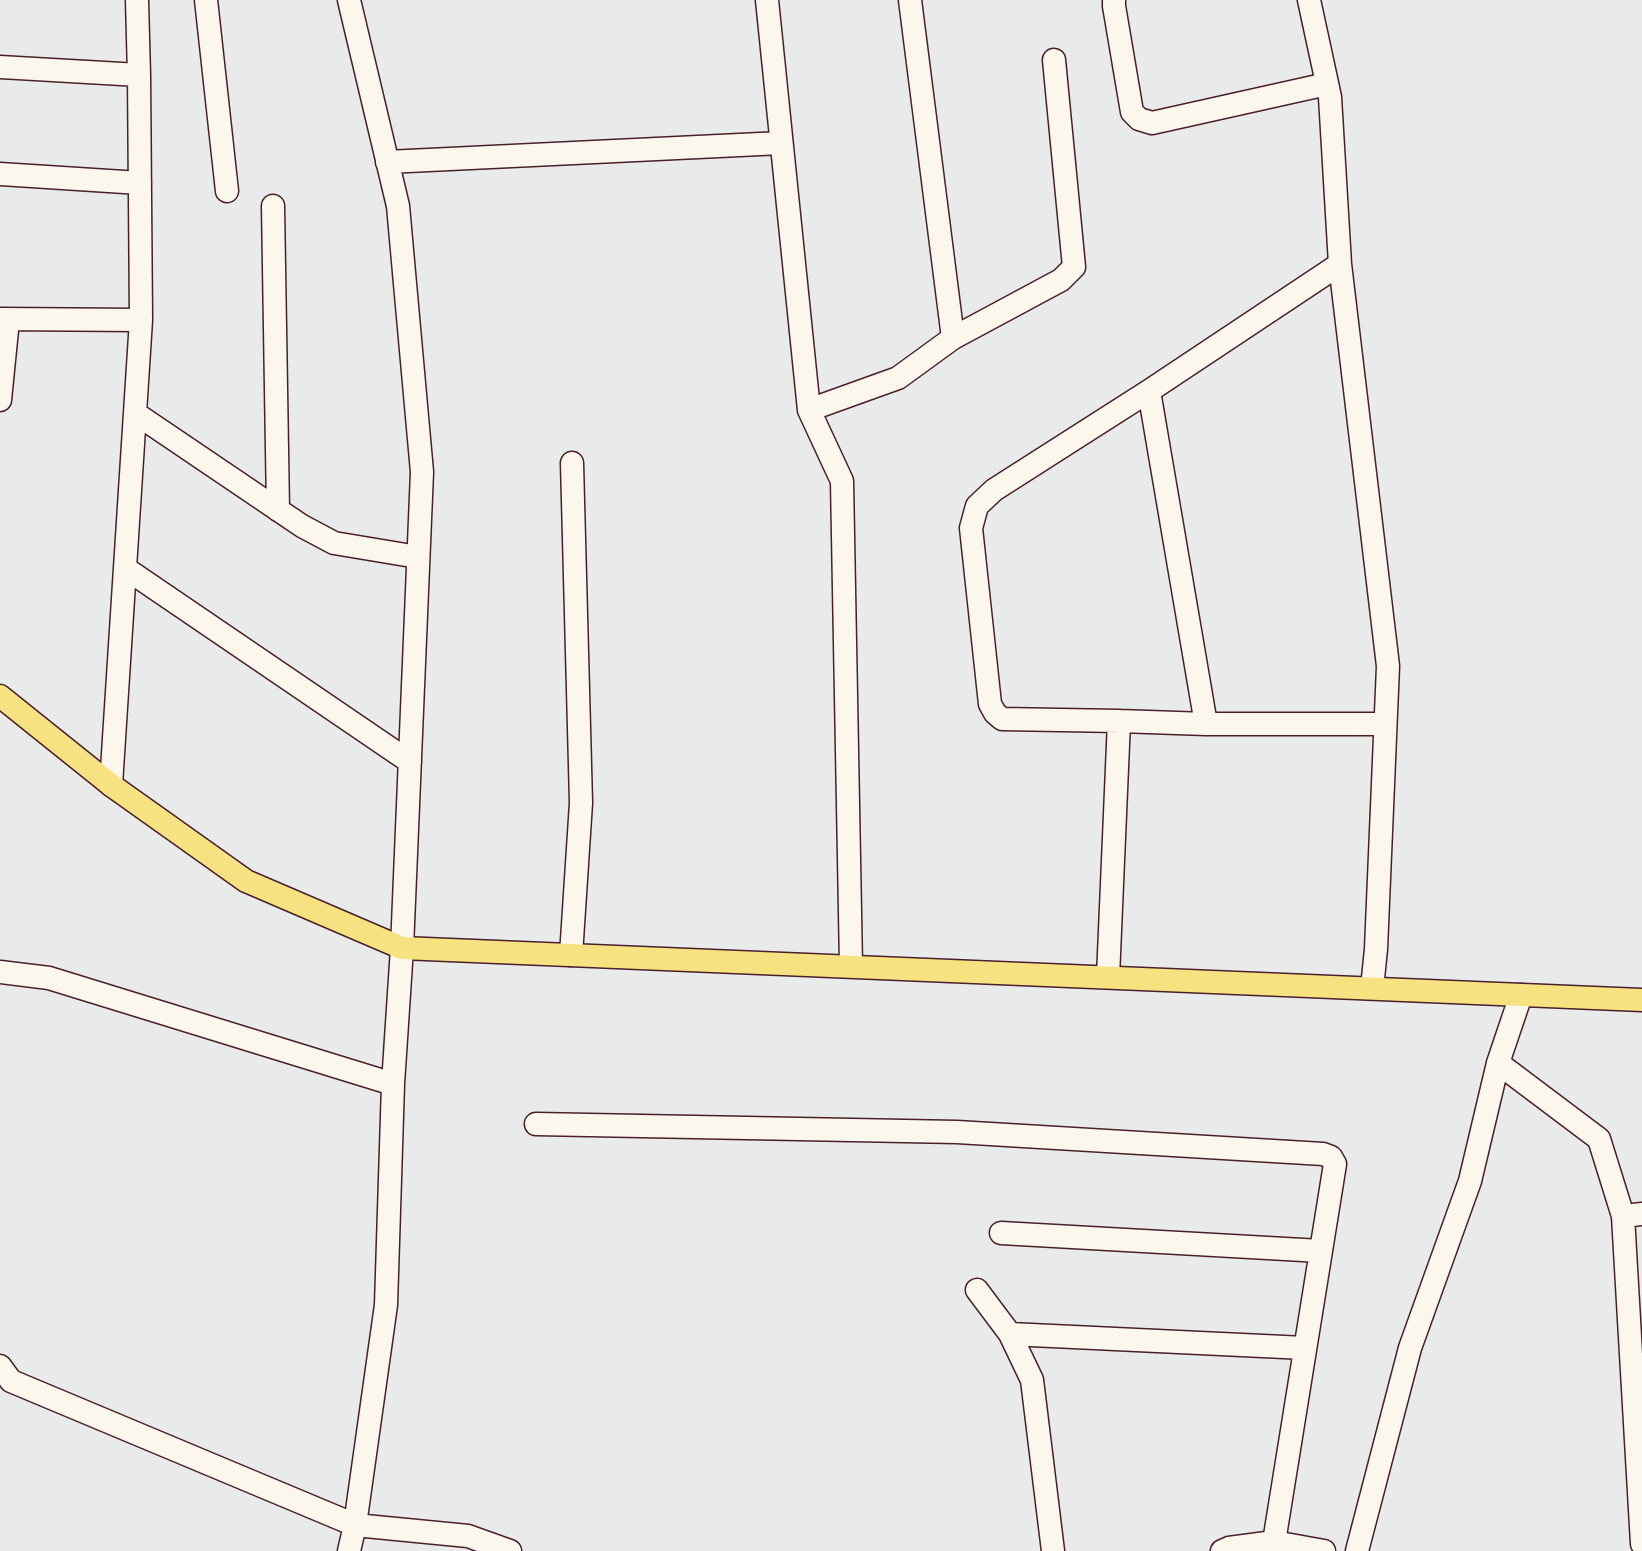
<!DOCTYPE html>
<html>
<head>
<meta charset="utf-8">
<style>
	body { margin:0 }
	canvas { display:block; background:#e9ebeb }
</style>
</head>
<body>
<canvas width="1642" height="1551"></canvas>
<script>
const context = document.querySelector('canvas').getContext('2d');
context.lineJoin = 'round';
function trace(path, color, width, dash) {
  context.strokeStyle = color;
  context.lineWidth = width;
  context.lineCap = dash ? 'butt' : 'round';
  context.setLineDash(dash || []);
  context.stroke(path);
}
const minor = new Path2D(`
	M206,0L227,191
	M349,0L398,206L422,472L402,948L393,1084L386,1305L355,1525L468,1536L510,1551
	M767,0L809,410L842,481L851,966
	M910,0L953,338
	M1114,0V6L1132,112L1139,119L1152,123L1327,84
	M1309,0L1330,97L1340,264L1388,666L1376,949L1372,988
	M0,67L139,75
	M387,162L781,143
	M0,174L140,183
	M273,206L278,510
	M0,319L141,320
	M1149,391L1206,724
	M0,400L8,320
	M809,410L898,378L953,338L1061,280L1074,267L1054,60
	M135,413L302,526L334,543L418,557
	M125,568L410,762
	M1119,721L1206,724H1384
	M111,785L141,320L139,75L137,0
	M571,955L581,803L572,463
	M0,972L49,978L393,1084
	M1108,977L1119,721L1002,719L995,713L990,704L971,528L977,506L994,490L1149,391L1340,264
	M1498,1063L1599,1139L1623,1216L1642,1544
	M536,1124L957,1132L1323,1154L1331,1157L1335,1164L1274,1542
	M1623,1216L1642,1214
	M1001,1233L1321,1251
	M977,1290L1010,1334L1032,1380L1053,1551
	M1010,1334L1305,1348
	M0,1366L11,1381L355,1525L349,1551
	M1222,1551L1229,1548L1274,1542L1324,1551
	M1357,1551L1410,1348L1470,1181L1498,1063L1521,995`);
const major = new Path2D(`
	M0,696L111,785L246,881L402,948L1642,1000`);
trace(minor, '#4a1f2b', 25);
trace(major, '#4a1f2b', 25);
trace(minor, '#fbf7ec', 22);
trace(major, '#f7e281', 22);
</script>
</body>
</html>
